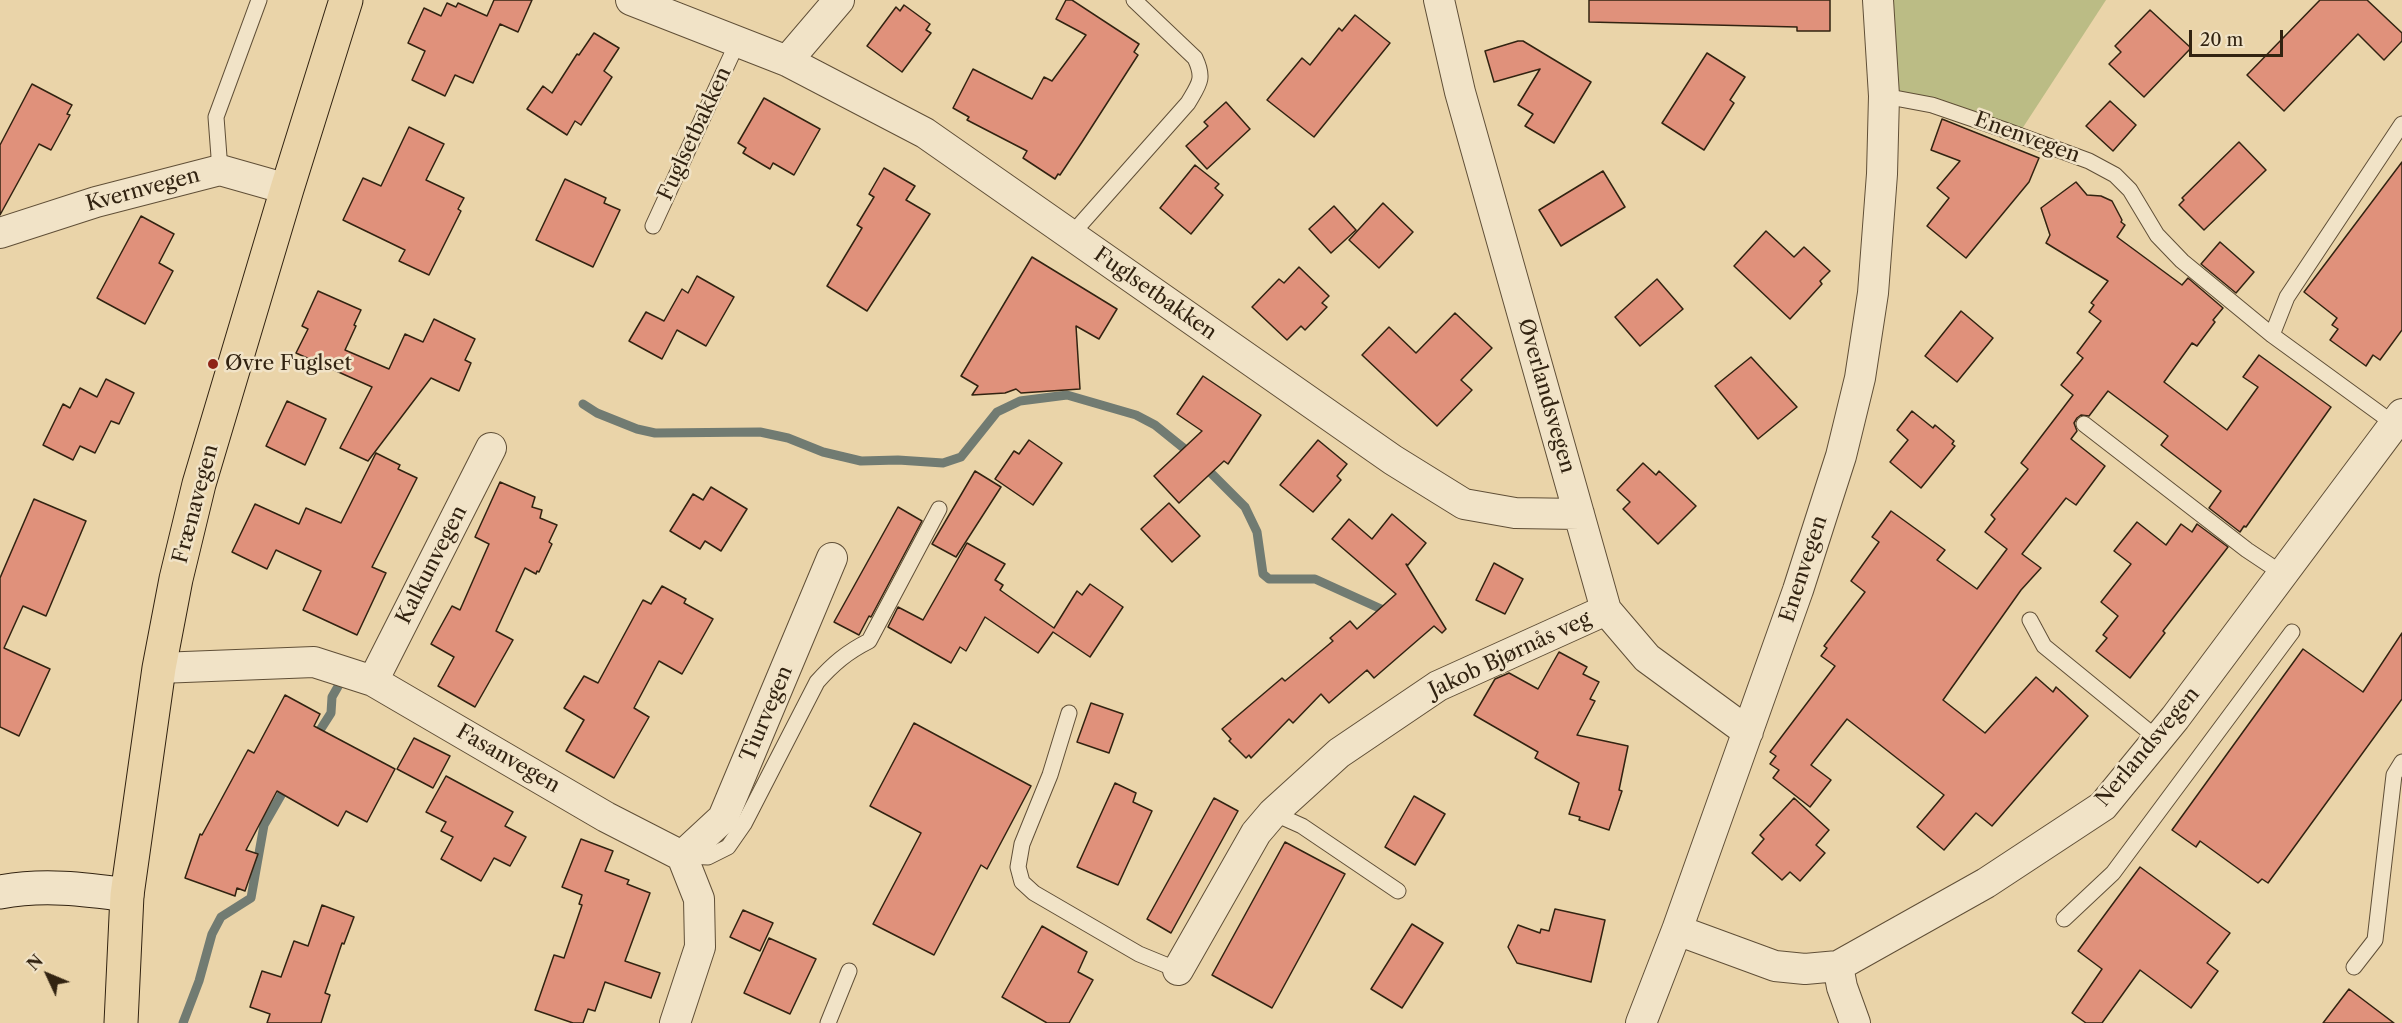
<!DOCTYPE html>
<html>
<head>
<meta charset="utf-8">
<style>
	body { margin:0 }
	#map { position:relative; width:2402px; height:1023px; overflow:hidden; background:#ead4a9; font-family:"Libre Caslon Text",serif }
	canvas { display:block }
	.north { position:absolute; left:18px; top:945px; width:60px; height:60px; -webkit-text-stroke:4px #f1e3c7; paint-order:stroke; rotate:314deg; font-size:16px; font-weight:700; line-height:24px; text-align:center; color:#322311 }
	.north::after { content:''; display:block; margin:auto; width:21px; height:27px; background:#322311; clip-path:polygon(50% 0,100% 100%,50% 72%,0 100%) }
	.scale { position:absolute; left:2189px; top:30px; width:94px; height:27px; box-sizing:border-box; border:3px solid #322311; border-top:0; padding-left:8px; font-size:18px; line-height:21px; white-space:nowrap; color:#322311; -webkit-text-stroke:4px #f1e3c7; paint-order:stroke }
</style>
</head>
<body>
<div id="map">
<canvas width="2402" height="1023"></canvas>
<div class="north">N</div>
<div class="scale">20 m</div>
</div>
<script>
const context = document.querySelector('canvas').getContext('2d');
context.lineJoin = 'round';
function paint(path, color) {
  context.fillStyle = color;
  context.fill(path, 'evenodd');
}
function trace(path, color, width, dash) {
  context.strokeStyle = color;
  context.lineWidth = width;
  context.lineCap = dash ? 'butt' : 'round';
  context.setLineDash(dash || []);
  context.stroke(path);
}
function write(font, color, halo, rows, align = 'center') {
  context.font = font + ' "Libre Caslon Text",serif';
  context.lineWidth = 5;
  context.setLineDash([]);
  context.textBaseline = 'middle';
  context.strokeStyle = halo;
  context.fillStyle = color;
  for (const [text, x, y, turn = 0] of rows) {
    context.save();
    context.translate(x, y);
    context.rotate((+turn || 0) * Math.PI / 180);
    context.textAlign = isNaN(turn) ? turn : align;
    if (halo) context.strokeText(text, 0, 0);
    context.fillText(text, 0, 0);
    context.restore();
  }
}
paint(new Path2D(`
	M1892,0H2106L2020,132L1899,91Z`), '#bbbc85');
trace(new Path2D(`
	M583,404L597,413L637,429L655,433L760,432L788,438L823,452L861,461L898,460L943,463L961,457L997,412L1020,401L1067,395L1136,415L1155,425L1191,454
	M1204,466L1245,507L1257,532L1263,574L1269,579H1315L1390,613
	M315,738L331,713L332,697L340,683
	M183,1023L199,981L212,934L221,917L251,898L264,825L288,783`), '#717b72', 9);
const building = new Path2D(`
	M494,0H532L518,32L500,24L473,83L455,75L445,96L412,80L425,51L408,43L424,8L441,16L447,3L456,7L458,3L487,16Z
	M1066,0H1072L1139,44L1134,52L1138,55L1082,142L1060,175L1058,174L1055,179L1023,158L1027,151L967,120L969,117L953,108L973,69L1032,99L1044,77L1052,81L1086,35L1056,19Z
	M1589,0H1830V31H1797V27L1589,22Z
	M2320,0H2367L2402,33V41L2384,60L2358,34L2284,111L2247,75Z
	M904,5L930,24L926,30L931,33L902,72L867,46L896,7L900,11Z
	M2150,10L2191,48L2144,97L2109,64L2121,52L2115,46Z
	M1355,15L1390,43L1314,137L1267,100L1302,58L1310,65L1339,28L1342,31Z
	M594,33L619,48L604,71L612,77L581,125L575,121L567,135L527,109L543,86L552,93L577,54L579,55Z
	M1518,41H1523L1591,82L1554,143L1525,126L1533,114L1518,105L1540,69L1494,82L1485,51Z
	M1707,53L1745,77L1730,100L1734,103L1704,150L1662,123Z
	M32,84L72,105L67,114L70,115L51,150L39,144L0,215V145Z
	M764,98L820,129L794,175L773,163L770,169L743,153L746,148L738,143Z
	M2110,101L2136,125L2113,151L2086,126Z
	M1226,102L1250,129L1207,169L1186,146L1208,126L1204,122Z
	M1942,119L2039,158L2029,182L1966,258L1927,226L1949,198L1937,188L1960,161L1931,150Z
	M409,127L444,144L426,180L464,198L458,209L461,211L429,275L399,261L405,250L343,220L363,178L381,186Z
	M2239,142L2266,170L2204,230L2179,205L2184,200L2182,198Z
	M2402,162V330L2380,360L2373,355L2366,366L2330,340L2338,329L2332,325L2337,318L2304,292Z
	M1195,165L1219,184L1215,188L1223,195L1191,234L1160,208Z
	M884,168L915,186L906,200L930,214L867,311L827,286L862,228L857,225L874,197L869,194Z
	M1603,171L1625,207L1561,246L1539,210Z
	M565,179L606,198L604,203L620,210L593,267L536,240Z
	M2076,182L2087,195L2101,196L2112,201L2122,220L2121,222L2125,225L2117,237L2182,285L2188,278L2223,308L2213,320L2215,322L2197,346L2192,343L2164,382L2227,430L2258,387L2243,377L2259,355L2331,407L2246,527L2244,526L2240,532L2209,508L2221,491L2161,445L2168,436L2108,391L2089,416L2081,415L2077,418L2074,423L2077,431L2071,439L2105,466L2076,505L2066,498L2022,554L2041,568L2021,590L1943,700L1985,733L2036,677L2053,692L2056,687L2088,716L1992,826L1976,813L1944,850L1917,827L1944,795L1847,719L1811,765L1831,780L1810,807L1773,778L1779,770L1770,764L1776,756L1770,752L1835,666L1821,656L1827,648L1824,646L1865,592L1851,581L1879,542L1872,537L1891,511L1945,550L1937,560L1977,589L2007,549L1985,532L1995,519L1991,515L2028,469L2021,463L2073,395L2061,385L2083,358L2077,353L2101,321L2089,312L2094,305L2091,303L2108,281L2046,243L2050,235L2041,208Z
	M1383,203L1413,232L1379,268L1349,240Z
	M1334,206L1356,230L1331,253L1309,229Z
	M141,216L174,234L159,263L173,271L145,324L97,298Z
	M1766,231L1794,257L1804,247L1830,271L1820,281L1822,284L1790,319L1734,266Z
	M2220,242L2254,272L2236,293L2201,264Z
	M1032,257L1117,309L1099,339L1076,326L1080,389L1021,393L1016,389L1005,393L972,395L978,386L961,376Z
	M1299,267L1329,296L1322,303L1327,307L1305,330L1301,326L1287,340L1252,307L1279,279L1284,283Z
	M697,276L734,297L706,346L677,330L662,359L629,341L646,312L664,321L682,289L688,293Z
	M1657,279L1683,309L1640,346L1615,317Z
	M318,291L361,310L354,325L356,326L345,350L389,369L405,334L423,342L434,319L475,339L465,360L471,363L459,391L431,378L368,461L340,448L372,387L296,353L308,329L302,326Z
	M1961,311L1993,338L1957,382L1925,356Z
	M1455,313L1492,348L1461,380L1472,390L1437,426L1362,355L1389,327L1416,353Z
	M1751,357L1797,407L1758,439L1715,386Z
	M1203,376L1261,415L1228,464L1224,461L1179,503L1154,476L1202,431L1177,414Z
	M106,379L134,393L119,424L111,421L95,453L80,446L73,460L43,445L63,404L70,408L80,388L97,397Z
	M287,401L326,419L305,465L266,446Z
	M1912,411L1933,428L1935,425L1954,441L1952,444L1955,446L1921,488L1890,462L1908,440L1897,430Z
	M1029,440L1062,463L1033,505L995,479L1014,451L1019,454Z
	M1318,440L1347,464L1337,476L1341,480L1313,512L1280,485Z
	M376,453L400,465L398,469L417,478L372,567L386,573L357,635L303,610L321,571L276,550L267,569L232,552L255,504L299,524L306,508L341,523Z
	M1643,463L1656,475L1659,471L1696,506L1658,544L1623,509L1630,502L1617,490Z
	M975,471L1001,487L956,557L932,544Z
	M500,482L535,497L532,507L542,510L540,518L557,525L549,542L552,544L539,572L537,571L536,574L525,568L496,631L513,640L475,707L438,686L454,657L431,644L452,606L460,610L489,544L475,537Z
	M711,487L747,509L721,551L705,541L700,549L670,531L693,494L703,500Z
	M34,499L86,521L46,616L23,606L4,648L50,669L19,736L0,727V578Z
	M1169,503L1200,536L1172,562L1141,529Z
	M898,507L922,521L871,617L869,616L859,635L834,622Z
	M1392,514L1426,543L1408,565L1406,564L1446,629L1442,633L1434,626L1374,678L1367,670L1329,703L1321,694L1293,723L1289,719L1251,758L1249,755L1246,758L1229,741L1231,739L1222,729L1282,678L1285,681L1333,641L1330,638L1350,621L1357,629L1396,594L1332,539L1349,519L1372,539Z
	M2137,522L2166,545L2181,524L2192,532L2197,524L2228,547L2163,631L2165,633L2130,678L2096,651L2107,638L2103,635L2118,616L2101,602L2131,564L2114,551Z
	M967,543L1005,564L995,580L1003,585L1000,590L1054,628L1077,591L1082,595L1090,584L1123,607L1090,657L1053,632L1038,653L985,617L966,651L960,647L951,663L888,627L898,607L923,620Z
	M1494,563L1523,579L1505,614L1476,600Z
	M662,586L686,599L684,603L713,619L682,674L659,661L634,708L649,717L614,778L566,751L584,720L564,708L584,676L598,683L643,600L651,604Z
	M2402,633V699L2268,883L2262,879L2258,883L2200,841L2196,847L2172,830L2303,649L2363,692Z
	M1559,652L1587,667L1583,674L1599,682L1590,699L1595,701L1577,735L1628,746L1619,790L1622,791L1609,830L1579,820L1580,817L1569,814L1579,783L1535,758L1538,752L1474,715L1495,679L1509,673L1538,689Z
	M285,695L320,714L314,726L395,769L367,822L346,811L338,826L277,791L246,850L258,854L245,891L237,888L235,896L185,878L200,834L202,835L248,750L254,753Z
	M1091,703L1123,714L1109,753L1077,742Z
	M914,723L1031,786L987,869L981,865L934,955L873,924L921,833L870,806Z
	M414,738L450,756L433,788L397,769Z
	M446,776L513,812L505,826L526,837L510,866L494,858L481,881L441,859L453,837L441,831L446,822L426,812Z
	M1115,783L1136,793L1133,802L1152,811L1118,885L1077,867Z
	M1414,796L1445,814L1415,865L1385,847Z
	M1214,798L1238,811L1171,933L1147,919Z
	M1794,798L1829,830L1816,845L1825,853L1800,881L1790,872L1782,880L1752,853L1764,839L1760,835Z
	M581,839L613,851L605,871L629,880L627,884L650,893L625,961L660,973L651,998L605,982L595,1011L588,1009L583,1023H573L535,1010L554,955L564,958L582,905L579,904L582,895L562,887Z
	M1285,842L1345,874L1272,1008L1212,975Z
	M2140,867L2230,933L2207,963L2218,971L2191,1008L2140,970L2102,1023H2086L2072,1013L2102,969L2078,951Z
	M322,905L354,917L344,944L342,943L325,993L330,995L321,1023H267L270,1014L250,1007L262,971L281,977L294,941L308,946Z
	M1555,909L1605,920L1591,982L1517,963L1508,947L1518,925L1540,933L1541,929L1549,931Z
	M743,910L773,923L760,951L730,937Z
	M1412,924L1443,943L1402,1008L1371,989Z
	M1042,926L1087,952L1078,972L1093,980L1069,1023H1047L1002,997Z
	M769,938L816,959L790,1014L744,993Z
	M2349,989L2394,1023H2323Z`);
paint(building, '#e0917b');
trace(building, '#322311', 1.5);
const lane = new Path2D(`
	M1884,96L1932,105L2002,129L2089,161L2115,175L2130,190L2157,235L2182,261L2272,335L2397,426
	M220,170L216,117L259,0
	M653,226L738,41
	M1071,235L1188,103C1199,84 1205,79 1195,58L1134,0
	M2272,335L2287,297L2402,124
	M2084,424L2247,550L2283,574
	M2030,620L2044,646L2158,739
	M1069,713L1050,775L1022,844L1018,867L1022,882L1034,893L1139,954L1178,970
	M1273,813L1302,826L1398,891
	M685,856L708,857L728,847L744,824L817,682C833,664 847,652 869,641L939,509
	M2064,919L2113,873L2292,632
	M2354,967L2375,940L2394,775L2402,762
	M828,1023L849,971`);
const street = new Path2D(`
	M631,0L787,61L925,133L1393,460L1464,504L1515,513L1579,514
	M1439,0L1460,92L1606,610L1647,658L1748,732
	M787,61L839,0
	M0,233L96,202L220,170L287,189
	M159,668L314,662L373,681L606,817L682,856L699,899L700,947L675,1023
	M373,681L491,448
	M682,856L723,818L832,558
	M1677,930L1775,966L1805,969L1838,966L1986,883L2103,806L2175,718L2402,414
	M1838,966L1842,987L1855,1023
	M1178,970L1256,833L1273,813L1339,753L1438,686L1606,610
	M1641,1023L1677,930L1798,590L1841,456L1860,378L1873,293L1882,174L1884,96L1878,0`);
const secondary = new Path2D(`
	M0,892C43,884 84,889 127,895`);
const primary = new Path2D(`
	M121,1023L127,895L159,668L176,579L199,484L287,189L346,0`);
trace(lane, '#604f37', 17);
trace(street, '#604f37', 32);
trace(secondary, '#322311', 35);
trace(primary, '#322311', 35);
trace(lane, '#f1e3c7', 15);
trace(street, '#f1e3c7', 30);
trace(secondary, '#f1e3c7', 33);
trace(primary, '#ead4a9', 33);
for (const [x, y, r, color] of [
	[213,364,6,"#8f2418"]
]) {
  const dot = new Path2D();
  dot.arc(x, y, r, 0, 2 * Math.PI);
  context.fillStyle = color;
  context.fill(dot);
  trace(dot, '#f1e3c7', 2);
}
write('21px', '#322311', '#f1e3c7', [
	["Fuglsetbakken",695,134,-65],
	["Enenvegen",2027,138,20],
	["Kvernvegen",143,190,-15],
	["Fuglsetbakken",1155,294,35],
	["Øverlandsvegen",1546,396,74],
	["Frænavegen",196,504,-75],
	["Kalkunvegen",432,565,-63],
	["Enenvegen",1804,569,-72],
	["Jakob Bjørnås veg",1510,655,-25],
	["Tiurvegen",767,714,-67],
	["Nerlandsvegen",2148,747,-50],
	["Fasanvegen",508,759,30]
]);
write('21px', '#322311', '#f1e3c7', [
	["Øvre Fuglset",225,364]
], 'left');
</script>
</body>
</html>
